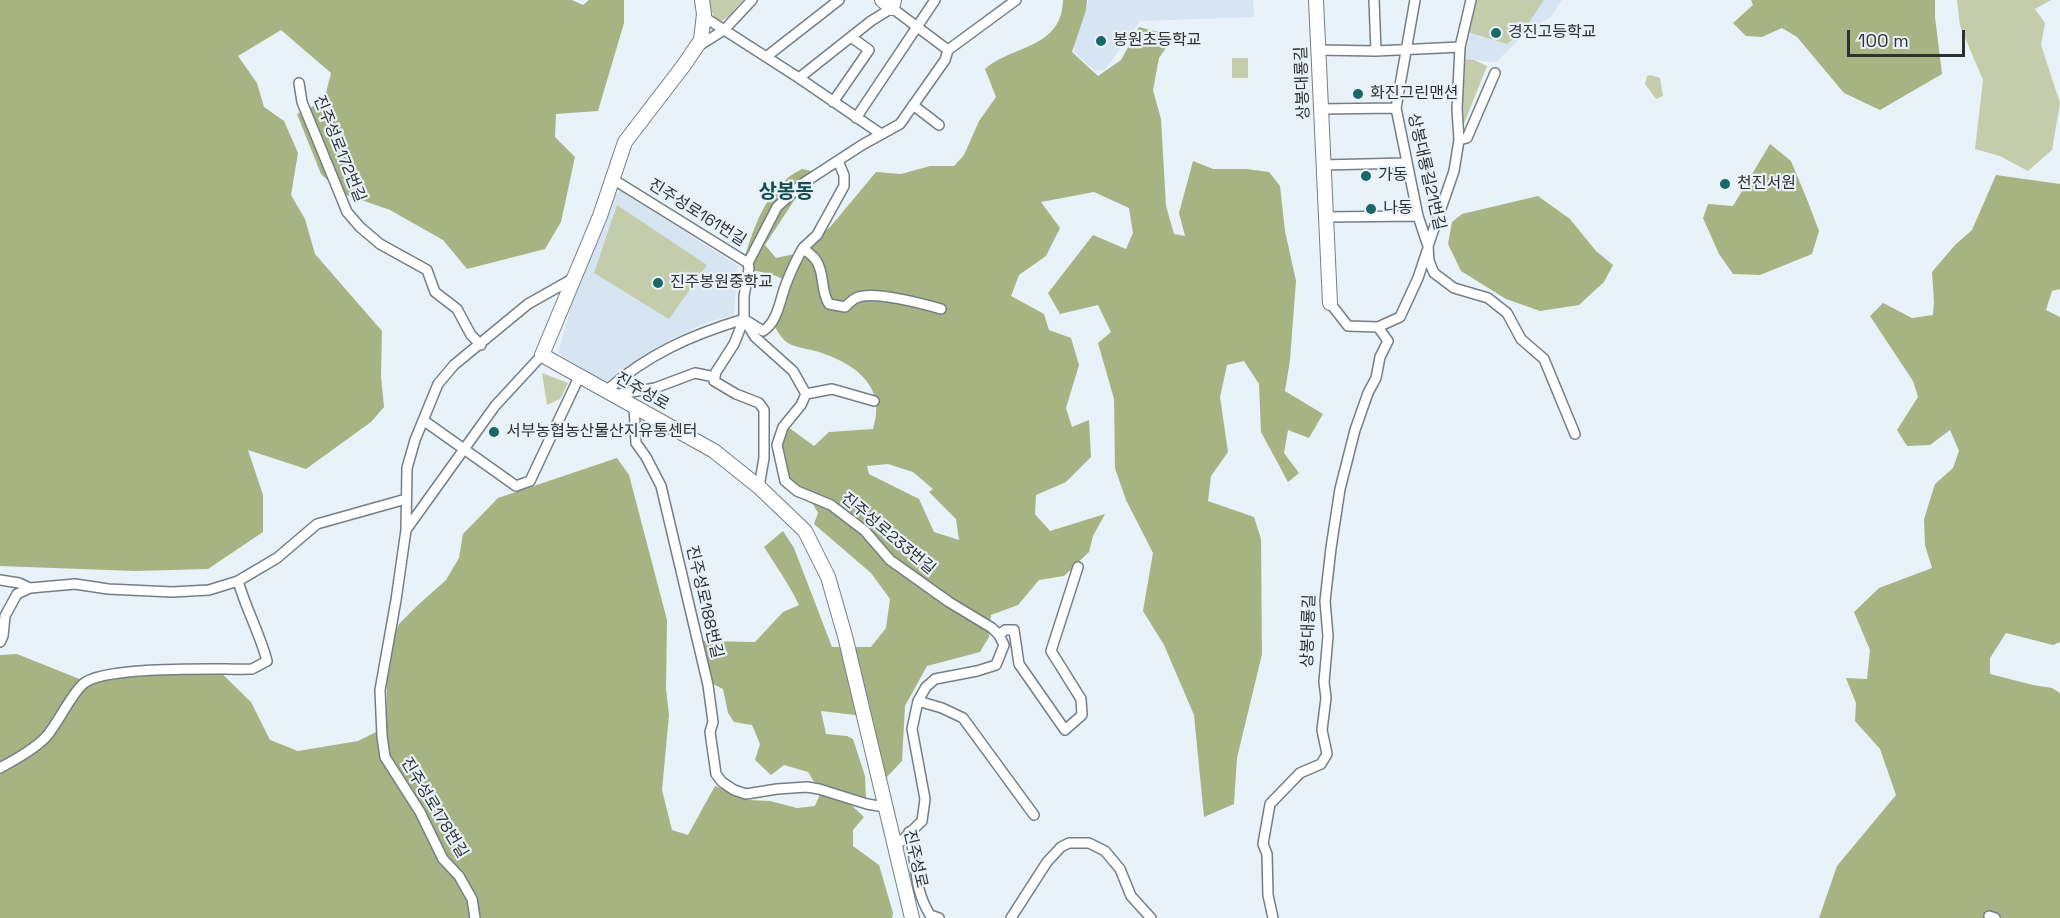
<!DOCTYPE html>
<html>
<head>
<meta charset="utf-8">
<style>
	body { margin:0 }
	#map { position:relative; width:2060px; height:918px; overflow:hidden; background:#e9f1f9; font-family:"Space Grotesk",sans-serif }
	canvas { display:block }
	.scale { position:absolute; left:1847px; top:30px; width:118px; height:27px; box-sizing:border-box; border:3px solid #2d3133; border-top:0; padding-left:8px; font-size:18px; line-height:21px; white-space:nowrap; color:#2d3133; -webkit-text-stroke:4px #e9f1f9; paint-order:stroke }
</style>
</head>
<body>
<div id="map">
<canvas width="2060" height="918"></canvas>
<div class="scale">100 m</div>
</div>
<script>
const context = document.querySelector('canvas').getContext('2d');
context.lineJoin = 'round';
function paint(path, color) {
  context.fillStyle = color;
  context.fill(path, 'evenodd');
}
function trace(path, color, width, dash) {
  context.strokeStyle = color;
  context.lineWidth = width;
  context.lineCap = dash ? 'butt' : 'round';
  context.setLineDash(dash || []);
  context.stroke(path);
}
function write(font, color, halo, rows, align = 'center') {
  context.font = font + ' "Space Grotesk","Noto Sans KR",sans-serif';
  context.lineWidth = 4.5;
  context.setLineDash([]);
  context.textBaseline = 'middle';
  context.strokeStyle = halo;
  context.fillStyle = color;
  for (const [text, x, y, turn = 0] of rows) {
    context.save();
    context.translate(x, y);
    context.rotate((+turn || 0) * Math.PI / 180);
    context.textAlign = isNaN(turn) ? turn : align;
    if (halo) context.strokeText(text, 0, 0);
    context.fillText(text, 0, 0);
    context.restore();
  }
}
paint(new Path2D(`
	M1088,0H1253L1254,17L1140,21L1105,70L1095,71L1074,52L1077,24L1087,8Z
	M1474,0H1562L1550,18L1532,27L1496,62L1461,59Z
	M622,191L738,266L734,315L705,323L670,340L605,382L558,353L573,300L611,195Z`), '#d7e5f2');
paint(new Path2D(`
	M709,0H743C727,17 716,37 709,0Z
	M1476,0H1544L1524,30L1507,44L1468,32Z
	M1957,0H2051L2035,9L2045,23L2041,45L2060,103L2052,150L2028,171L2000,156L1975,149L1983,80L1960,26Z
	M1232,58H1248V78H1232Z
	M1461,59L1474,60L1487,66L1463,126Z
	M1650,75L1660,78L1663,96L1656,99L1645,84L1647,76Z
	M617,205L707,265L669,319L594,273Z
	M542,373L568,383L560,399L547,405Z`), '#c4ccab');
paint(new Path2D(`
	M0,0H572L583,5L589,0H624V23L598,111L556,114L555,137L575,157L561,222L545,249L467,269L443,240L390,210L341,193L321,174L297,114L324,101L331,73L281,30L238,56L257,83L264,107L284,121L298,153L291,195L305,219L315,254L382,331L381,377L384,407L371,422L306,469L248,450L263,495V532L208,569L135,571L0,566Z
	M1063,0H1087L1086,10L1072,52L1098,76L1121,60L1139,27L1174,36L1159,58L1153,90L1161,119L1166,206L1174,234L1185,236L1179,213L1193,161L1213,169H1246L1269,172L1280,186L1285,231L1296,281L1290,360L1285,391L1323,414L1309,438L1288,430L1284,453L1299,473L1288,482L1261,432L1259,384L1244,361L1227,365L1220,397L1228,452L1211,476L1208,501L1254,517L1261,539L1262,654L1237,758L1234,804L1204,817L1194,715L1164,645L1143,611L1153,553L1126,500L1115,468L1114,399L1098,343L1111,332L1098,305L1060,314L1048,293L1093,235L1126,249L1133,233L1129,208L1094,192L1041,202L1060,228L1046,256L1019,275L1011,296L1044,314L1049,330L1071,338L1079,365L1066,408L1072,427L1089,420L1091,457L1066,482L1036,495L1035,514L1050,531L1105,514L1093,536L1089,552L1064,576L1039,580L1018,605L991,615L989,637L980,652L927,666L905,706L902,761L885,779L863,716L821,711L826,734L847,736L853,739L865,776L866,799L816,785L808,772L784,765L771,775L755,760L760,744L752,725L734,722L728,713L723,689L711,683L702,641L755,642L783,612L799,605C789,584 776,566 764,547L783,531L794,548L832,647H871L886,628L890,599L871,573L814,524L818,513L805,490L783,475L774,439L784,424L814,446L829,432L873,429C887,387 856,364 819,352C810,349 796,348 788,343C781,339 775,327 771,320L788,283C776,272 758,273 742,267C752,231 766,186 802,169L817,172L816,182L797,196L765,245L776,258L803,252L831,226L876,172L901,174L930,166H954L964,155L979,121L996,97L985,69C1012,45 1062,49 1063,0ZM888,464L913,472L933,489L929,492L956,519L959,540L934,532L919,499L869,474L867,466Z
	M1751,0H1935V17L1942,74L1880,110L1844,93L1797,37L1782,28L1762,37L1746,36L1733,23L1753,5Z
	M1770,144L1791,161L1808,202L1819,231L1812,254L1760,275L1733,274L1719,254L1703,218L1708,204L1733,206Z
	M1996,175L2060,184V289L2052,291L2046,310L2060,317V642L2053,645L2006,633L1990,658V674L2033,685L2052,688L2060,693V918H1819L1837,866L1896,795L1880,749L1855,721L1856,703L1846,678L1867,679L1870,650L1854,612L1879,588L1932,568L1925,545L1924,519L1935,484L1953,468L1959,451L1950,430L1930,445L1907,446L1897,430L1918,397L1913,381L1870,316L1883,303L1912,318L1933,315L1934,302L1932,272L1955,245L1972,230Z
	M1538,196L1570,219L1596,251L1613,265L1604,282L1579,305L1540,311L1506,299L1461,271L1448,244L1452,222L1462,214Z
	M617,458L629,475L667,620L666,689L669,715L662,790L672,830L688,835L715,786L748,800L770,801L797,808L815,806L820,794L848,802L864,817L853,830V846L879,865L893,913L892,918H0V655L17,654L82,680L128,666L211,663L251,702L270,740L298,751L358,741L386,727L387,673L391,643L399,624L418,605L446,580L459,558L463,534L498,498Z`), '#a8b383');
const street = new Path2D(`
	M1374,0L1376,51
	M1415,0L1396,108L1418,216L1428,246
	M1471,0L1460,47L1457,109L1459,140L1454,171L1428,246L1429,261L1434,273L1454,288L1488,298L1507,313L1521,339L1544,359L1575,434
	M704,14V17L799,78L881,134
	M697,47L724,30L752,0
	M948,50L1016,0
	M1318,50L1376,51L1460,47
	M766,57L839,0
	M299,83L302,102L347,212L360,227L380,244L427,270L435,292L457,309L471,335L481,345
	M833,102L869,50L851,37
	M913,105L939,125
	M1320,109L1396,108
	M856,118L935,0
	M1459,140L1467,138L1495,73
	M1322,165L1407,163
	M611,178L748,263
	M1324,217L1418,216
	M803,248L817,235L844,186V175L838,161
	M748,263L777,207L802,184L862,145L900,124L945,60L948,50L892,8L871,21L799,78
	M748,263L749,269L744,296V319L734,344L716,372L714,381L736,394L759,403L764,410V458L759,487
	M744,319L755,337L793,371L806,394L801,405L783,427L777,445L785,481L797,491L831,505L865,531L890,560L949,602L992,628L999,635L1004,645L996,665L977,671L935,679L926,687L918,701L912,729L925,799L922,821L895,847
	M1378,327L1400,317L1418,278L1427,251
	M606,391C648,354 691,335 744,319L763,331C778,322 780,299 786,284C791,271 796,260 803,248C807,252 815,257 817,262C825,275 820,290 829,304L845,307C848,304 852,300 856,298C872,290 924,304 941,309
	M806,394L832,389L874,401
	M614,395L655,388L695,373L715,377
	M634,406L636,443L646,457L661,486L708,685L713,722L710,732L716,774L722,782L734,790L746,794L777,789L807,787L819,789L867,804L885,807
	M423,420L516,486L530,481L580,375
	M406,530L495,406L542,355
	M0,580L19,583L30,588
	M999,635L1005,630H1014L1019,664L1065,730L1082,715L1081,699L1051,651L1078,567
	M0,642L3,636L5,616L17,594L30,588L75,584L108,589L172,592L209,590L238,581L277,558L317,524L406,499
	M918,701L942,708L963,718L1034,815
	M0,768C16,759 33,750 46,737C59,722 70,696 83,684C104,665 220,670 252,669L267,661C260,634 246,609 238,581
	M909,832C918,863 912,885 930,915L939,918
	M1989,916L1995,918
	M475,918L472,899L459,876L443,859L420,812L385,757L382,736L380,690L396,600L406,530L407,468L415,440L438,384L454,365L528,304L574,278
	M1011,918L1047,862L1061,847L1069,843H1089L1105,851L1120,869L1131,896L1151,918
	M1273,918L1268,895L1267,854L1263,844L1270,804L1300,773L1321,764L1327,754L1322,730L1326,698L1324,682L1328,636L1325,601L1331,548L1340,489L1355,430L1368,393L1376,378L1380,357L1388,341L1378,327L1348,326L1330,303`);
const secondary = new Path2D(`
	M702,0L704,14L701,40L684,65L625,142L600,216L542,355L714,451L759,487L805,531L828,577L845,636L912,918
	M882,0L892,8L894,0
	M1316,0L1330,303`);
trace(street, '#767e85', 12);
trace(secondary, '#767e85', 16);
trace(street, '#fff', 9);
trace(secondary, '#fff', 14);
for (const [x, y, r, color] of [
	[1496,33,6,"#196767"],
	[1101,41,6,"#196767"],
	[1358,94,6,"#196767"],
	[1366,176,6,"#196767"],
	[1725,184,6,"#196767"],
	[1371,209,6,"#196767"],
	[658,283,6,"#196767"],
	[494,432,6,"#196767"]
]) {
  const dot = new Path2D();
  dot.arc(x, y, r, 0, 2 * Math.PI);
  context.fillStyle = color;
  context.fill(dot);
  trace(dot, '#e9f1f9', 2);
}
write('16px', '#2d3133', '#e9f1f9', [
	["경진고등학교",1508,33],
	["봉원초등학교",1113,41],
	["화진그린맨션",1370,94],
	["가동",1378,176],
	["천진서원",1737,184],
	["나동",1383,209],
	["진주봉원중학교",670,283],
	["서부농협농산물산지유통센터",506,432]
], 'left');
write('16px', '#2d3133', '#e9f1f9', [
	["상봉대룡길",1303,83,-92],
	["진주성로172번길",339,149,68],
	["상봉대룡길21번길",1426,172,77],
	["진주성로161번길",697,213,32],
	["진주성로",642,392,30],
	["진주성로233번길",888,534,40],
	["진주성로188번길",704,602,77],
	["상봉대룡길",1309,631,-88],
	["진주성로178번길",434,808,59],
	["진주성로",915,859,77]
]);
write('bold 20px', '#114f4f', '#e9f1f9', [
	["상봉동",786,193]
]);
</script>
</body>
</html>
